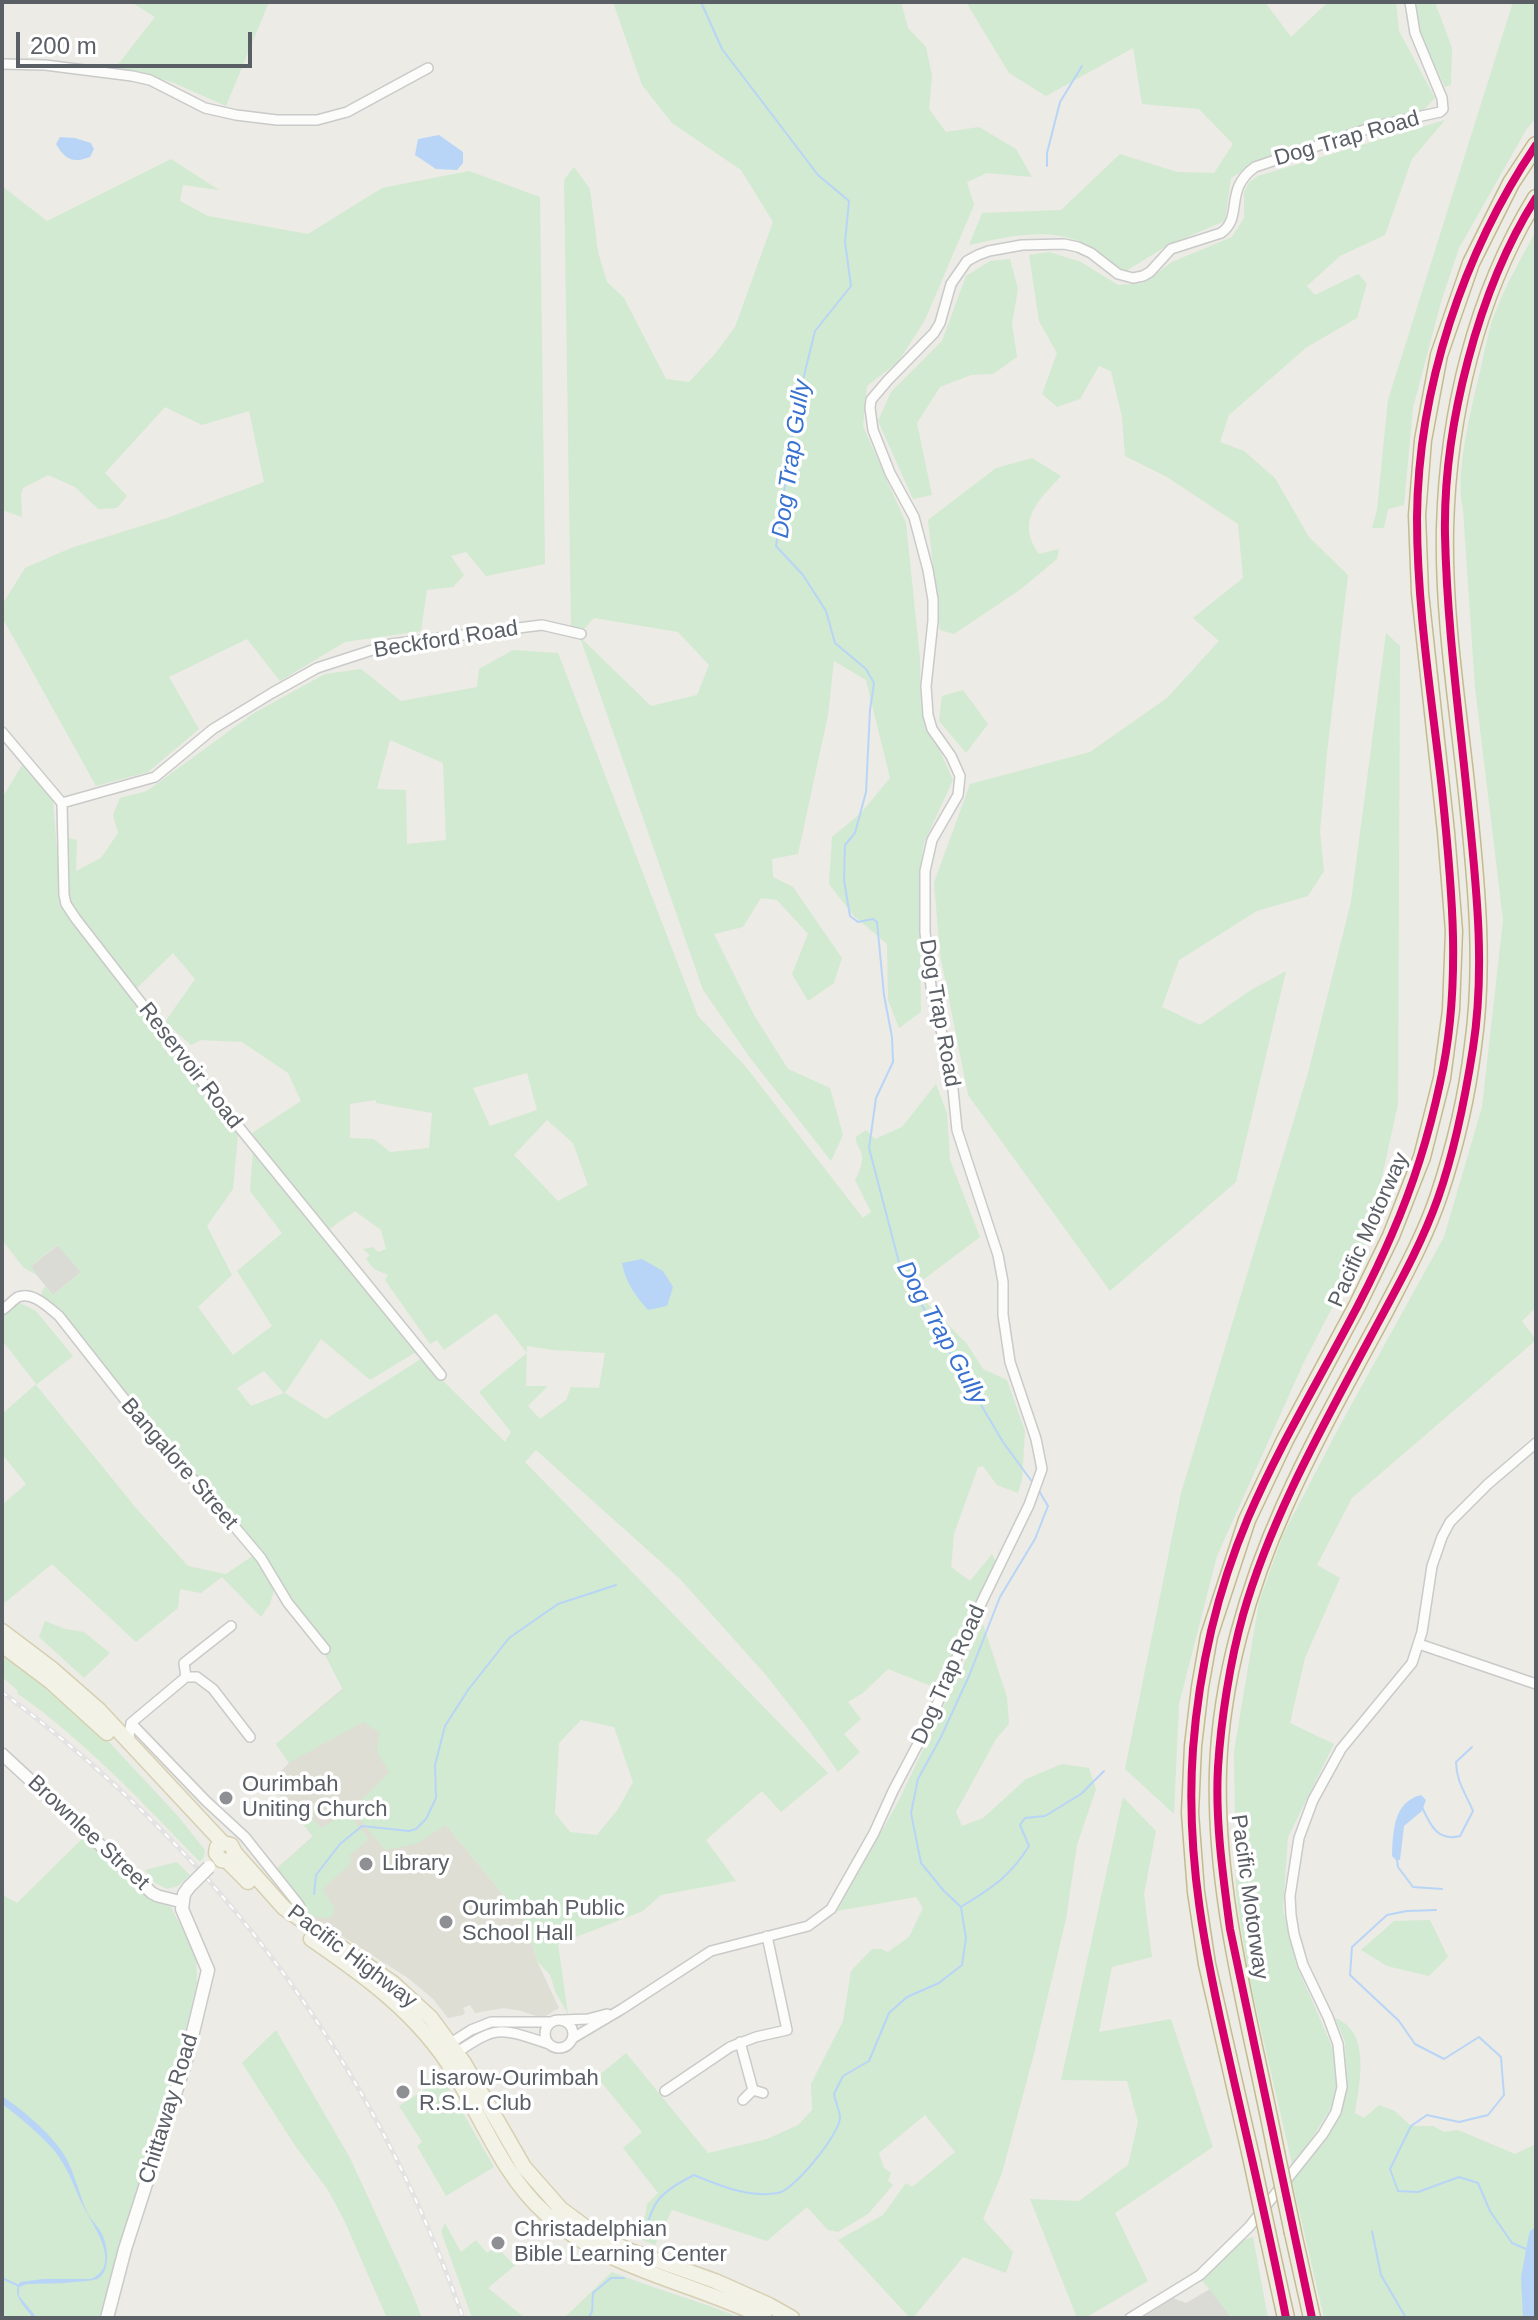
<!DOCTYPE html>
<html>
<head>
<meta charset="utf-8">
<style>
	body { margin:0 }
	#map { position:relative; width:1538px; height:2320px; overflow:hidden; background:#ecebe5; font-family:Arial,sans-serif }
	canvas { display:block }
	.frame { position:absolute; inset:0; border:4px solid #5a5e65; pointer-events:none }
	.scale { position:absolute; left:16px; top:32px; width:236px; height:36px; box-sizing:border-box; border:4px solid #5a5e65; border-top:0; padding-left:10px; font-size:24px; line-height:28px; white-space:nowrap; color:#5a5e65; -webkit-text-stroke:6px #fff; paint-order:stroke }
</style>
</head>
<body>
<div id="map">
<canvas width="1538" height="2320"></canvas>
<div class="frame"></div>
<div class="scale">200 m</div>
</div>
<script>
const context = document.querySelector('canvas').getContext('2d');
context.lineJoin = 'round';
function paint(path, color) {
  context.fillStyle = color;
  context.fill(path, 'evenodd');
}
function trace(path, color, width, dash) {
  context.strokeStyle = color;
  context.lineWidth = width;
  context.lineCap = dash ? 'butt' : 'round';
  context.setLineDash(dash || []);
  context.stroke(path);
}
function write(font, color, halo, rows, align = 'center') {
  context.font = font + ' Arial,sans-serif';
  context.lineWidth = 7;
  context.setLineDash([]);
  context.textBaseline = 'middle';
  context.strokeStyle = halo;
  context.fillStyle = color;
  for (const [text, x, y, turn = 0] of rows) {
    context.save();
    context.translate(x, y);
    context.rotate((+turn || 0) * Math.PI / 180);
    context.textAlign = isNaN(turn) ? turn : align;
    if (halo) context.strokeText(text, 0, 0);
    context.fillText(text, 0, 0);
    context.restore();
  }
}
paint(new Path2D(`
	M58,1245L81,1272L53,1295L30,1267Z
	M1210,2289L1232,2318H1142L1173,2298L1186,2303Z`), '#dbdbd5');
paint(new Path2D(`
	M400,1641L446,1825L526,1922L537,1961L559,2008L542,2018L521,2011L504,2008L475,2013L470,2005L463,2008L465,2013L463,2015L448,2018L433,1999L408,1978L309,1915L274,1871L313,1836L269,1783L289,1763L276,1744Z`), '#deded5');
paint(new Path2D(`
	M131,2H269L226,106L172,82L116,67L155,17Z
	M613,2H901L908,28L926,47L932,76L929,109L946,132L979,127L1016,149L1032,177L987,173L967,182L974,205L925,320L898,362L867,386L863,426L906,523L920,659L921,709L953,780L924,843L919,875L921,1012L899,1028L888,1000L887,944L854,916L829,884L832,837L861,813L890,778L866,680L834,661L828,715L798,854L772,859L773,877L793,887L842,958L834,983L808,1001L792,974L808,934L777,900L761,898L743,927L714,934L754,1015L788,1069L830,1088L843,1135L831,1161L751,1059L703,990L580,637L651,706L697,695L709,665L678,632L594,618L584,629L571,627L564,180L574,167L590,189L598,252L607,282L624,298L666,379L689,382L715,354L735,327L773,222L741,170L672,123L642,85Z
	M966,2H1265L1291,37L1328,2H1396L1399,31L1435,98L1421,113L1388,117L1262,159L1231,178L1225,221L1168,245L1126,271C1110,265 1100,251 1085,244C1050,226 1006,237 969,245L982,213L1061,210L1120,154L1177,172L1214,173L1233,144L1199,109L1142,104L1133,48L1046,96L1009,73Z
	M1417,2H1437L1436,5L1452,48L1451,85L1445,87L1418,29Z
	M1513,2H1536V118L1526,130L1459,248L1441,302L1413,408L1404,505L1388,509L1384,528H1372L1377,510L1388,400Z
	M1445,120L1412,159L1385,235L1340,256L1307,286L1315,295L1358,274L1367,283L1357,318L1307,347L1229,415L1220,442L1244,451L1275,478L1309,537L1348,575L1327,753L1320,832L1324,871L1308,896L1257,911L1179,960L1162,1007L1200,1025L1251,990L1286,971L1236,1182L1110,1291L968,1095L940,954L934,883L970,784L1090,752L1167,698L1219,641L1193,618L1243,578L1238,524L1167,477L1125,456L1122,417L1111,371L1099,366L1080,399L1057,407L1042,394L1057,353L1039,321L1029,255L1049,252L1081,262L1118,285L1143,283L1172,262L1232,237L1244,218V192L1249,182L1258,176Z
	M171,159L219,190L183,185L180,201L208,216L308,234L382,188L469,171L540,197L545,564L486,576L466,552L451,556L464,575L453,587L427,590L421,631L345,642L280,681L247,639L169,677L199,729L148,772L96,786L2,617V605L25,568L71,548L167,518L264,482L249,411L202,425L165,407L105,473L127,496L117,508L98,509L75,487L48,475L23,488L21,495L22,517L2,510V186L47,221Z
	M1536,231V1307L1522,1321L1536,1340L1352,1498L1317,1565L1340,1578L1305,1658L1290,1723L1334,1744L1288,1837L1283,1909L1296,1964L1333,2049L1337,2084L1331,2108L1293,2168L1248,1973L1236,1893L1234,1751L1259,1602L1283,1535L1338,1429L1444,1237L1482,1107L1503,920L1475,687L1463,510C1454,472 1473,402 1482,363C1485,349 1488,334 1492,321C1503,290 1520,260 1536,231Z
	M1010,259L1018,289L1012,324L1017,357L993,374L971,375L940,387L917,423L932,495L913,499L878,421L891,392L942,341L966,276L990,261Z
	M1032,458L1061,476C1038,501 1015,521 1039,554L1059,549L1057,559L1021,589L954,634L940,630L928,520L996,468Z
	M1386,633L1400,646L1398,1104L1369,1236L1303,1364L1217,1556L1179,1704L1174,1814L1125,1769L1181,1493L1308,1073L1351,902Z
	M513,650L558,653L698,1016L746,1067L863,1218L871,1212L855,1180C859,1174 863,1162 862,1155C860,1147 856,1146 856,1137L866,1130L875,1139L902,1127L936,1084L947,1113L950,1160L980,1237L912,1288L967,1344L983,1369L1007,1380L1025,1431L1022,1479L1018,1493L997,1485L983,1466L978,1467L954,1534L951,1567L970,1581L992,1554L996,1562L936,1688L888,1669L863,1693L848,1702L861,1719L844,1734L860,1752L838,1772L806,1726L765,1674L680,1579L536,1450L525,1462L828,1773L781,1812L762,1791L706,1840L736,1881L661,1895L643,1911L558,1944L568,2014L556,1993L550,1975L537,1961L526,1922L446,1825L416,1844L385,1850L352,1810L389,1772C379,1754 374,1755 380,1733L363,1722L289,1763L276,1744L343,1690L324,1653L269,1563L51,1311L41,1293L45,1286L53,1295L81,1272L57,1245L31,1266L37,1275L24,1268L2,1240V798L22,765L53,800L61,901L171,1052L238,1135L233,1189L207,1226L232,1275L198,1307L233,1355L272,1326L237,1271L282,1233L250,1191L253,1150L416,1352L370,1380L321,1339L285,1393L326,1419L421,1359L505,1442L511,1432L479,1392L527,1353L496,1313L444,1350L437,1340L430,1344L385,1280L388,1275L374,1269L366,1259L370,1255L363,1249L373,1247L378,1252L386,1249L381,1230L355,1211L328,1230L275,1166L252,1133L301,1101L288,1073L242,1042L201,1040L191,1045L165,1022L195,979L173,953L137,988L108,956L67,900L68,838L77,840L76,871L101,858L118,833L113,815L120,798L147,791L254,713L325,674L361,669L401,701L477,687L479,669ZM390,740L443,763L446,840L407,844L406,790L377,789ZM527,1073L537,1110L490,1126L473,1088ZM376,1100V1103L432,1113L429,1148L390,1152L374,1139L350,1138V1104ZM547,1120L573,1143L588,1185L558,1201L514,1155ZM527,1346L553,1350L605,1353L599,1388L571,1387L566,1400L540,1419L528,1406L548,1386H526ZM264,1371L284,1393L251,1406L237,1388ZM581,1720L614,1727L633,1782L618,1809L597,1835L570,1832L555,1813L559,1743Z
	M963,690L988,724L966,753L939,721L942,696Z
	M18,1302L36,1311L73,1356L36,1385L136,1508L188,1566L226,1574L254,1555L275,1587L270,1604L261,1617L222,1577L201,1593L180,1589L178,1608L136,1642L52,1564L2,1605V1505L26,1484L2,1454V1414L36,1384L2,1340V1316Z
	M45,1621L65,1629L84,1632L110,1653L84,1678L39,1637Z
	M983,1624L1007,1697L1009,1724L996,1739L956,1812L962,1826L983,1818L1026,1779L1062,1764L1089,1768L1096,1789L1077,1845L1066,1919L1034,2054L1002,2173L983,2219L1013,2252L1006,2273L963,2257L913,2318H910L838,2240L883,2215L906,2183L912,2187L955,2152L925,2115L879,2153L884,2168L891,2173L888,2181L893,2185L868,2214L838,2232L828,2230L807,2207L767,2241L672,2210L655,2245L605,2225L608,2218L633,2227L645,2217L647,2204L658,2193L623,2148L642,2132L597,2077L626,2053L708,2153L767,2139L798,2125L812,2110L811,2084L843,2021L851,1971L872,1949H881L888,1952L909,1937L923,1908L916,1897L837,1911L899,1800Z
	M2,1655L48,1689L97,1729L177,1815L205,1850L204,1857L200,1862C142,1802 85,1741 17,1693L18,1691L5,1679L2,1681Z
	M1123,1797L1156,1831L1144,1894L1152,1957L1112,1967L1099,2032L1171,2019L1213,2147L1115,2213L1148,2281L1085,2318H1077L1030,2199L1079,2201L1128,2165L1138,2122L1127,2081L1061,2080Z
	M295,1809H302L322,1828L336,1819L349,1814L369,1839L349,1856L352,1861L350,1864L324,1888V1892L335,1908L332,1917L326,1918L309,1915L274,1871L313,1837L293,1811Z
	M85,1836L150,1898L171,1907L196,1956L197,1984L186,2029L151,2150L99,2318H2V1892L6,1897L17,1903Z
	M177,1862L190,1875L178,1886L167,1889L155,1883L145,1870Z
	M1430,1920L1448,1957L1429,1976L1387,1966L1361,1950L1394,1921Z
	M1335,2018C1371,2031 1360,2083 1355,2113L1364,2118L1379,2105L1395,2111L1411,2126H1433L1444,2132L1458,2130L1515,2154L1536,2144V2318H1324L1292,2180L1340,2112L1346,2084L1345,2042Z
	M276,2030L350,2158L410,2288L422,2318H382L386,2316L345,2222L328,2190L296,2147L242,2063Z
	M443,2078L494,2167L446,2196L417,2146L422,2142L399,2106Z
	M445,2223L461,2252L476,2240L487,2253L496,2246L512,2263L522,2255L524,2258L488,2288L525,2318H472L441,2231Z
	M1253,2237L1268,2318H1232L1201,2279L1243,2240Z
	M612,2272C654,2289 698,2300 740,2318H564Z`), '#d2ead1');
paint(new Path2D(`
	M439,135L463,152V163L457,170L436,169L415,155L418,139Z
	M60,137L75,138L91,143L94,149L90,157C72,164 65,159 56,144Z
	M642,1259L663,1271L673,1287L667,1306L648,1310C636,1296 625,1282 622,1263Z
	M1421,1795L1426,1800L1422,1811L1404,1826L1400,1860H1396L1392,1856C1393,1832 1393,1802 1421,1795Z
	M2,2096C23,2110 46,2130 61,2150C74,2168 78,2192 87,2212C90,2219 97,2225 101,2232C107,2243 112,2268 99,2278C92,2283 39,2284 27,2284L19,2287V2296L37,2318H33C25,2306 11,2296 20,2282L43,2279H91C120,2267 98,2233 88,2215C75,2193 70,2169 53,2149C39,2134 19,2116 2,2104Z`), '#b8d5f7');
trace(new Path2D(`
	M701,2L722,49L818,175L849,201L845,242L851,286L815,331L797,404L776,546L803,575L826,611L835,643L866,669L874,683L870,710L866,792L855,833L845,845L844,880L850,916L858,922L873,919L877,922L884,995L892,1037L893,1062L876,1098L869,1148L901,1270L1003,1442L1033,1483
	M1047,166V153L1060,102L1082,66
	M1422,1807C1430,1825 1438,1842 1460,1836L1473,1811C1466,1794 1456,1781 1456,1762L1472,1747
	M1397,1860L1398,1867L1413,1887L1442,1889
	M314,1894L316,1875L340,1844L362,1826L409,1831L416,1829L426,1819L436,1798L435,1765L445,1726L468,1690L509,1638L558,1604L616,1585
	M961,1907C991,1888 1010,1877 1029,1846L1020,1825L1025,1818L1045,1816L1081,1794L1104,1771
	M1436,1910L1407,1911L1387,1915L1352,1947L1350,1975L1399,2021L1415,2044L1444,2059L1479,2037L1501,2057L1504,2095L1488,2115L1459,2122L1427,2115L1411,2126L1390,2169L1398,2191L1418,2192L1459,2177L1478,2183L1490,2211L1512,2243L1533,2252
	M1372,2231L1381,2275L1406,2318
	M643,2238C653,2200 659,2193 694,2175C721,2186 748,2198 778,2193C794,2190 839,2135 840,2118C840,2111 835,2101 834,2094L843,2076L869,2061L889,2013L907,1997L939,1983L962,1965L966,1938L961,1907L944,1891L921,1863L911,1813L918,1779L941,1737L969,1676L1000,1597L1035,1539L1048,1506L1039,1491
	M2,2278L19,2286
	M588,2318L592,2312L593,2293L611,2278H624`), '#b8d5f7', 2);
trace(new Path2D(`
	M1530,2318L1528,2277L1536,2235`), '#b8d5f7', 14);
const minor = new Path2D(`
	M2,64L45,65L132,76L150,80L205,108L236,115L277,120H317L347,112L428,68
	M2,732L62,803L64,895L66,904L76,919L208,1089L441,1375
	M62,803L155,777L213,729L272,693L317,668L391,644L542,625L581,634
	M2,1310C7,1307 13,1300 18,1297C33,1291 49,1308 59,1316L170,1457L202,1488L261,1558L288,1603L325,1649
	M1419,1644L1536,1684
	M186,1677H197L213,1689L250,1737
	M186,1677L184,1663L231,1626
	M131,1723L206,1801L245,1837L299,1905L304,1920
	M131,1743L129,1736L131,1723L186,1677
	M545 2034a14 14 0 1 1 28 0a14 14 0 1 1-28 0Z
	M562,2020L588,2019L607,2014
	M573,2038L622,2009L711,1951L808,1926L831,1909L874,1833L893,1791L930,1721L972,1622L1029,1505L1042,1469L1036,1439L1010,1362L1003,1315V1282L998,1255L957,1130L951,1069L932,995L925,932V871L932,840L958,795L960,776L951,756L932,729L928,715L926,686L933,621V600L928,570L914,517L890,473L873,430L870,408L871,400L888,380L934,333L940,323L951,284L967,261L978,255L989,251L1022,245L1064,244L1078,247L1091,253L1118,274L1133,278L1143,276L1150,272L1171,249L1221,233C1244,217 1223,190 1255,167L1376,126L1440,112L1443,109L1442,98L1415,33L1410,2
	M740,2042L753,2090
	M446,2046L471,2030L491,2022H552
	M453,2055C498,2025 497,2027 549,2044
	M665,2091L730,2047L756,2037L787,2030L767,1936
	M743,2100L753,2090L763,2093
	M1130,2318L1200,2275L1249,2227L1323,2134L1336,2112L1342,2087L1338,2044L1328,2017L1303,1965L1294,1934L1291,1915L1290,1896L1299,1838L1313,1800L1341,1749L1412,1663L1422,1632L1432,1566L1442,1537L1450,1522L1488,1484L1536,1443`);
const tertiary = new Path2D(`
	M2,1754L152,1893L158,1896L182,1902`);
const secondary = new Path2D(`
	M107,2318L125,2249L187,2057L208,1970L182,1909L184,1894L189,1887`);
const primary = new Path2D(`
	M2,1631L51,1668L99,1710L223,1843L231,1845L235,1853C232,1860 227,1862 221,1860L216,1853L217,1847L223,1843
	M2,1645L51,1682L107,1733
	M235,1853L284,1908L393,1983L431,2018L464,2063L524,2167L561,2209L595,2234L628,2250L715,2281L769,2305L792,2318
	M227,1861L248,1882
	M311,1939C365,1976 418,2014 453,2071C482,2118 503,2176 546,2214C607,2270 693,2282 765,2318`);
const motorway = new Path2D(`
	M1276,2152C1252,2026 1214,1900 1218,1770C1221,1680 1248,1587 1285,1505C1314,1440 1349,1378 1383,1315C1403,1276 1425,1237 1439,1195C1455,1147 1467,1096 1473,1046C1484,968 1477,890 1469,812C1460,719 1443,623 1445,528C1448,414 1476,295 1536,198
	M1252,2161L1207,1964L1196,1892L1190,1813L1193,1746L1200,1687L1209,1636L1247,1520L1285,1440L1358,1304L1391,1236L1422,1157L1442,1078L1451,1010L1454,931L1446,832L1420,593L1417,515L1423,440L1439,355L1471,263L1511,183L1536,145
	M1293,2233L1312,2318
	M1269,2241L1286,2318`);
trace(minor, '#c9cac9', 12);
trace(tertiary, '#c9cac9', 14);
trace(secondary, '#c9cac9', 15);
trace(primary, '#d6d0b1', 17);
trace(motorway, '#c4ba92', 19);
trace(minor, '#fcfcfb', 9);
trace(tertiary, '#fcfcfb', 11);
trace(secondary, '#fcfcfb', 12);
trace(primary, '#f3f2e7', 14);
trace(motorway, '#efede0', 16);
const rail = new Path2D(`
	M2,1692C219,1853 374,2062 463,2318`);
trace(rail, '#e4e3e3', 5);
trace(rail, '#fff', 2, [6]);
const secondaryBridge = new Path2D(`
	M189,1887L209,1867`);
const motorwayBridge = new Path2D(`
	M1276,2152L1293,2233
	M1252,2161L1269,2241`);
trace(secondaryBridge, '#c9cac9', 15, []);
trace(motorwayBridge, '#c4ba92', 19, []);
trace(secondaryBridge, '#fcfcfb', 12);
trace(motorwayBridge, '#efede0', 16);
trace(new Path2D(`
	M1286,2318C1270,2233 1249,2148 1230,2063C1206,1958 1185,1857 1193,1749C1199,1670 1217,1591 1248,1518C1290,1420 1350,1332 1392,1234C1413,1186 1429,1135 1440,1083C1462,987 1452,887 1442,790C1432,700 1417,609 1417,518C1418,388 1463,253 1536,145
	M1312,2318L1230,1929C1223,1876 1215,1821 1218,1767C1221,1720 1230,1661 1243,1615C1271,1517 1323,1426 1371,1336C1395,1291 1421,1246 1438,1198C1455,1150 1465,1099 1473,1048C1485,971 1477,892 1469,814C1460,721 1447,628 1445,535C1443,427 1478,289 1536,198`), '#d6006c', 8);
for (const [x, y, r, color] of [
	[226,1798,8,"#8d8f92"],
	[366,1864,8,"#8d8f92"],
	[446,1922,8,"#8d8f92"],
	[403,2092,8,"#8d8f92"],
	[498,2243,8,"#8d8f92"]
]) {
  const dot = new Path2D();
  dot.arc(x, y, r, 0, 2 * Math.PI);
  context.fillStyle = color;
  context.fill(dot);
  trace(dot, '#fff', 3);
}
write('22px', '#5a5e65', '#fff', [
	["Dog Trap Road",1347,139,-16],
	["Beckford Road",446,640,-9],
	["Dog Trap Road",939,1013,80],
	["Reservoir Road",190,1066,52],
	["Pacific Motorway",1369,1230,-66],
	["Bangalore Street",179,1464,49],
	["Dog Trap Road",949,1675,-66],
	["Brownlee Street",88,1833,43],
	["Pacific Motorway",1249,1897,82],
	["Pacific Highway",352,1957,37],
	["Chittaway Road",169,2109,-73]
]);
write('22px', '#5a5e65', '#fff', [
	["Ourimbah",242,1785],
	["Uniting Church",242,1810],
	["Library",382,1864],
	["Ourimbah Public",462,1909],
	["School Hall",462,1934],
	["Lisarow-Ourimbah",419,2079],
	["R.S.L. Club",419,2104],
	["Christadelphian",514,2230],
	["Bible Learning Center",514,2255]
], 'left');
write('italic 24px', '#3871d0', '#fff', [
	["Dog Trap Gully",792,459,-82],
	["Dog Trap Gully",941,1333,61]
]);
</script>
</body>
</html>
